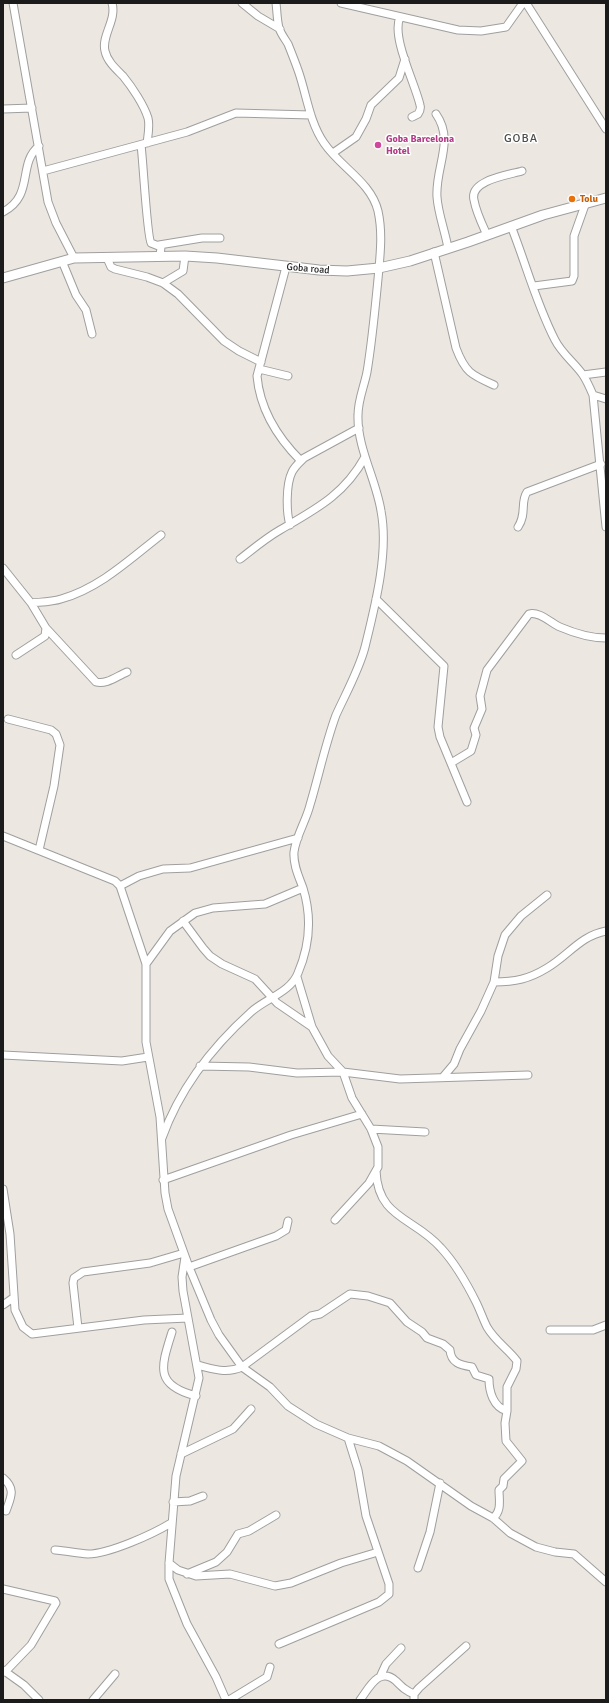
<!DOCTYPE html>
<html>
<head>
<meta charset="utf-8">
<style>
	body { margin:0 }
	#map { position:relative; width:609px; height:1703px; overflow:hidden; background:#ece8e1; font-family:Signika,sans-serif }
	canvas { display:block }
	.frame { position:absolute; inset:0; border:4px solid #1b1b1b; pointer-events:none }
</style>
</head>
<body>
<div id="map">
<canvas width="609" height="1703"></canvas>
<div class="frame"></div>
</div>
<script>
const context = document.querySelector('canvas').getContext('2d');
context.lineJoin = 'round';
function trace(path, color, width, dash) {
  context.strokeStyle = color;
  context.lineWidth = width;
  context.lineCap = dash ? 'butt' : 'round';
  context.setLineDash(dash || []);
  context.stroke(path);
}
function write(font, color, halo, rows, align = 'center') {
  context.font = font + ' Signika,sans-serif';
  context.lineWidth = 3;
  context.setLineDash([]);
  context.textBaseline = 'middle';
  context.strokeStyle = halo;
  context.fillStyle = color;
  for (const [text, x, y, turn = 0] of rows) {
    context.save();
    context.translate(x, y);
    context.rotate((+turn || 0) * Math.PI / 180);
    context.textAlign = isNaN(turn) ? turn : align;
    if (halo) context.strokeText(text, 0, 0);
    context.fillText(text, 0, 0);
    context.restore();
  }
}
const minor = new Path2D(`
	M13,3L48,202L56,223L74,258
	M112,3C117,20 101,36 105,51C107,61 116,69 123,76C132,87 144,105 148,118C150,126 148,135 147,143
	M242,3L258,16L280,29
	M341,3L458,30L481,31L506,27L523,3
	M526,3L606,129
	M400,17C391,37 415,83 420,105C421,108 420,111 418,114L412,117
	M3,109L32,108
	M436,114C455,141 435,167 437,197C438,213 445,231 448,248
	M141,145C143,159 147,237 151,243L161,247L160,256
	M333,153L356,137L366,119L371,105L399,78L405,59
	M43,171L187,132L236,113L311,115
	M3,212C35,195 17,164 39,146
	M511,226C526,264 536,303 555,340C562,354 575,363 583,375C587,381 590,388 593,395L606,527
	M487,235C482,224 476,212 474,200C469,180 509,175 522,171
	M159,245L202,238H220
	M434,252L456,348C465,372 471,375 494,385
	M107,258L111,267L115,269L147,277L163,283L178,294L224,341L239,351L261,362
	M62,261L76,295L86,310L92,334
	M286,267L257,376C260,410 277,437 301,461
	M163,283L183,271L185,256
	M534,286L572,281L574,276V236L585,205
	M259,369L288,376
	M583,375L606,372
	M593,395L606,399
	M290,525C286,512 286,484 292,472C295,466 300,462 304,458L359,428
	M518,527C527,514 520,502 527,492L601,464
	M240,559C253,549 266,538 280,530C316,509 344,495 365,457
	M3,568L31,603L46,628L45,636L16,655
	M376,599L444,666L438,727L440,737L467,802
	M31,603C41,602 52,602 61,599C100,588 130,559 161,535
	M46,628L96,682C106,685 117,676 127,672
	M8,719L51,730L56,734L60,745L54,786L39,850
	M451,763L471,751L476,735L474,728L482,709L480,696L487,670L529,614C539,611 551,623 560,627C574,633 591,638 606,638
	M3,836L115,881L120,886L146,964V1042L160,1117L165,1193L168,1209L189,1267L211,1320L219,1335L242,1367L270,1387L288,1406L316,1424L348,1438L379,1446L407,1461L471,1506L493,1518L510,1533L536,1547L555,1552L574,1554L606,1582
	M120,886L139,876L163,869L190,868L298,838
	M183,921L203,948L210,956L222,964L255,979L277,1003L312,1027
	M146,964L170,931L195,913L213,908L265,904L303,888
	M297,977L312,1027L328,1056L343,1072L352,1098L371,1129L378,1147V1167L369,1183L335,1220
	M494,982C515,982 529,979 547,968C569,955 580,936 606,931
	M3,1055L122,1061L148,1057
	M200,1066L249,1067L297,1073L343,1072L400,1079L528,1075
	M443,1077L454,1064L460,1049L481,1011L494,982L498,956L505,935L521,916L547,895
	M371,1129L425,1132
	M162,1138C180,1088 212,1047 251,1012C265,999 291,992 298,973C310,945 312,917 303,888C299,877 293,865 294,852C296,836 306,821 310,805C319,775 325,745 336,715C346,693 359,670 365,647C375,606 389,553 381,511C376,479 357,448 358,415C358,400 364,387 367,372C372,342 375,310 378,279C380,256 383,234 378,211C371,182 340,167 324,143C310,123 307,97 299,73C296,64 292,54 288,44C285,39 281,34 279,28C277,20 277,11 276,3
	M376,1171C378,1219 414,1217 441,1248C455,1263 467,1284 476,1302C480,1310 483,1319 487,1327C495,1341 508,1349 517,1361L516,1369L507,1387V1411
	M163,1180L291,1135L362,1114
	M3,1189L10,1234L15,1310L23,1327L32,1334L144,1320L188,1318
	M185,1257L182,1277L183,1291L199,1378L176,1476L169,1563V1579L187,1624L216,1677L226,1700
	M189,1267L276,1236L286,1230L288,1221
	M3,1305L13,1298
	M78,1328L73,1283L74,1278L83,1272L150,1263L184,1253
	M550,1330H593L606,1325
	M172,1332C161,1367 154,1385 196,1396
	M197,1365C214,1369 226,1374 242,1367L311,1316L320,1314L350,1294L368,1296L390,1303L407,1322L422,1332L427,1338L443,1344L450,1350C451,1363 460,1365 472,1367L476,1375L489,1379C489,1391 493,1407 507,1411L505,1423L506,1441L522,1461L504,1479L503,1486L499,1490C499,1500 502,1511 493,1518
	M181,1454L233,1429L251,1409
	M3,1478C16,1489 11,1497 6,1511
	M173,1502L190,1501L203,1496
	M55,1550C66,1551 77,1553 88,1554C109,1554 153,1534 171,1523
	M169,1563L178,1570L196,1576L230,1574L275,1586L291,1583L341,1563L378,1552
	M418,1568L430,1532L440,1483
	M187,1574L216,1562L227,1552L238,1534L249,1531L276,1515
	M3,1589L55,1601L56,1603L31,1645L5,1672
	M279,1644L379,1602L389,1594V1584L366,1516L358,1470L348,1438
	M3,1670L24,1685L39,1700
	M380,1677L386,1664L401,1648
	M93,1700L115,1674
	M229,1700L267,1677L270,1667
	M360,1700C369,1688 379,1666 396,1681C402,1687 406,1691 414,1694
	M414,1700V1694L419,1688L466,1646`);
const tertiary = new Path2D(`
	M3,278L74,258L185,256L217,258L319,270L347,271L379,268L410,261L468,242L543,215L606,198`);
trace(minor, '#9f9f9f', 9);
trace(tertiary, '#9f9f9f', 11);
trace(minor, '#fff', 7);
trace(tertiary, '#fff', 9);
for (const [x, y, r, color] of [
	[378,145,4,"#d1479c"],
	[572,199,4,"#e8710a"]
]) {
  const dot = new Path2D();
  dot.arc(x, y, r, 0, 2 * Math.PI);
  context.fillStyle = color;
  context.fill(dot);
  trace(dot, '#fff', 1.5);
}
write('bold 10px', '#b23c85', '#fff', [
	["Goba Barcelona",386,139],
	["Hotel",386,151]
], 'left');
write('bold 10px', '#c56008', '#fff', [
	["Tolu",580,199]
], 'left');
write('10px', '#1b1b1b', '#fff', [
	["Goba road",308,269,5]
]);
context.letterSpacing = '1px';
write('12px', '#4e4e4e', '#fff', [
	["GOBA",521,139]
]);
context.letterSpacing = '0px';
</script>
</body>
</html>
